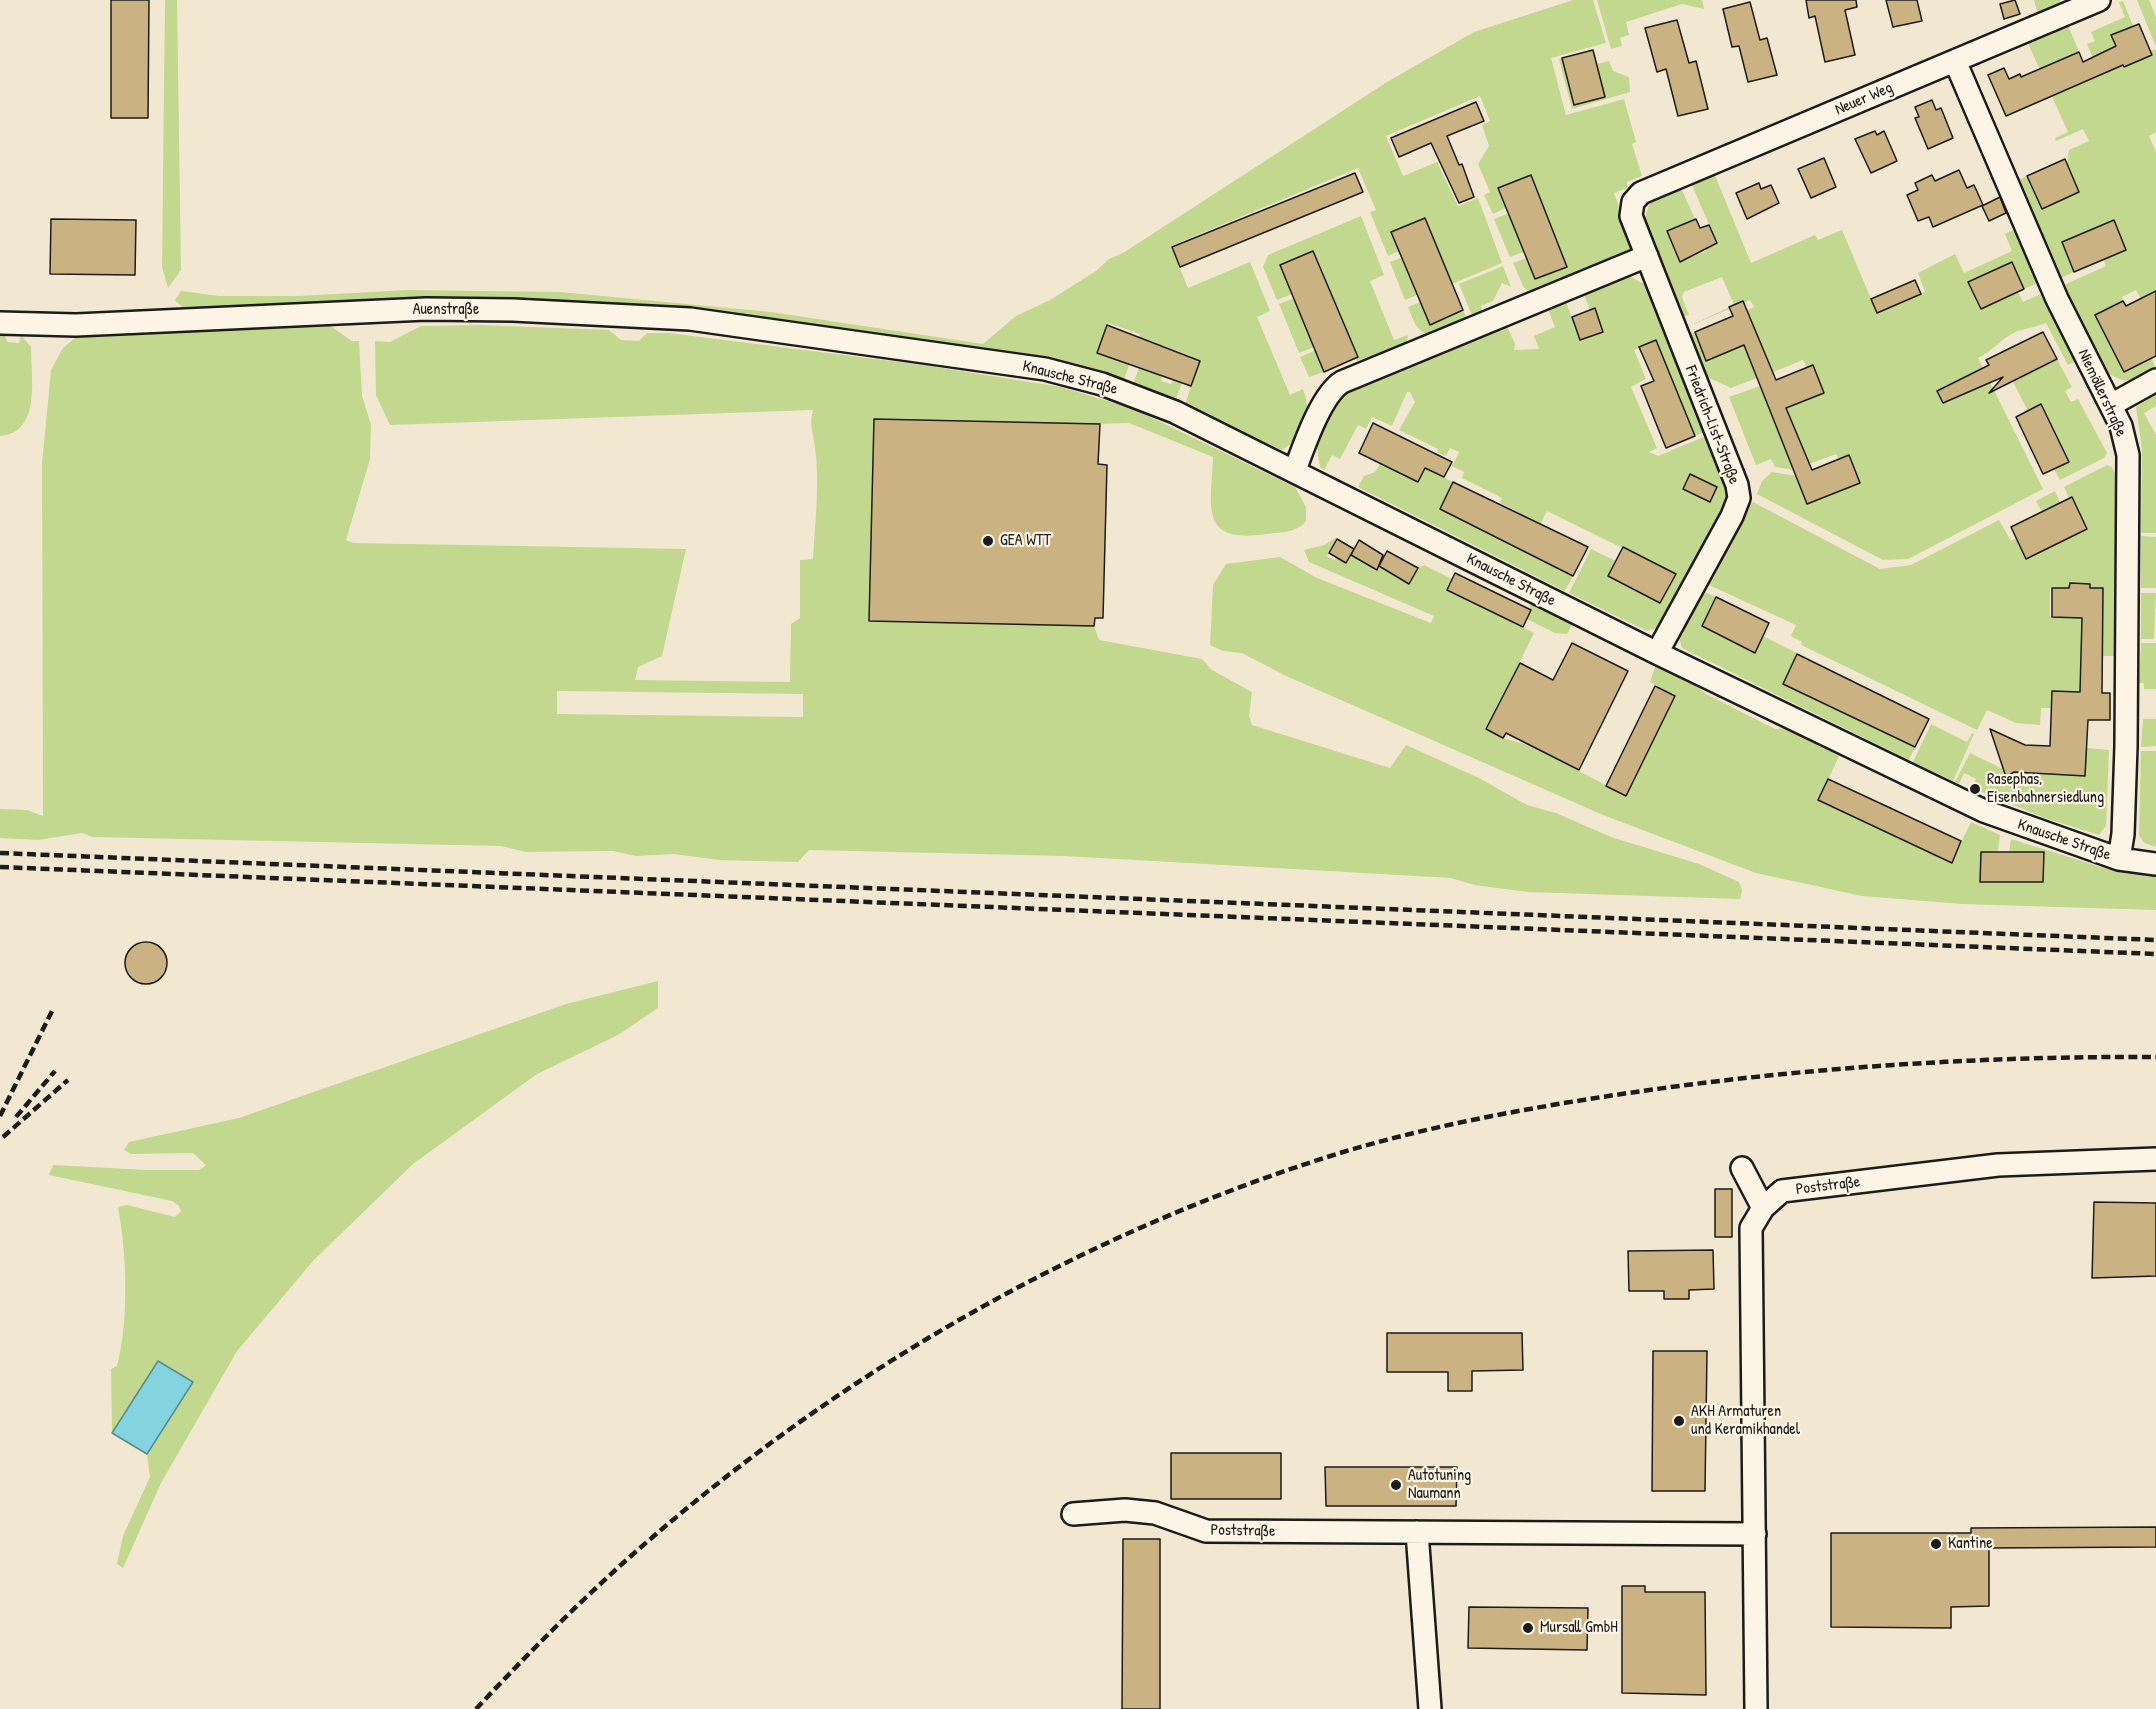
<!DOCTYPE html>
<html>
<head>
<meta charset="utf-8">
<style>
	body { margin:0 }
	canvas { display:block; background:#f2e8d1 }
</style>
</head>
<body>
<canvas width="2156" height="1709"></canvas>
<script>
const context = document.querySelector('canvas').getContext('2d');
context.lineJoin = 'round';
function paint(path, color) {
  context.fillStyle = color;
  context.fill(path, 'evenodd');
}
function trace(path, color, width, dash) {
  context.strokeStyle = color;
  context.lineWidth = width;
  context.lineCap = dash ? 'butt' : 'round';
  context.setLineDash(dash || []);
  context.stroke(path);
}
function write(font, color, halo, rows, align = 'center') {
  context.font = font + ' "Patrick Hand",sans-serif';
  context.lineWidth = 4.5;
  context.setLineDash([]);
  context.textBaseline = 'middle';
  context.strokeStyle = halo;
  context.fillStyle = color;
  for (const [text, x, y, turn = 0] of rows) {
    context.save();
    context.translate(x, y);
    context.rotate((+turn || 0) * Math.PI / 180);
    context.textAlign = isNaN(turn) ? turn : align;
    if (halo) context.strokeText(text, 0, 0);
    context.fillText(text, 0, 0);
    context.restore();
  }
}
paint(new Path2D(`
	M165,0H177L181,270L168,288L162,267Z
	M1573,0H1593L1606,43L1551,58L1566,115L1624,99L1636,142L1632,144L1642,176L1627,182V188L1614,193L1633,243L1628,254L1534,293L1524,288L1513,263L1527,258L1535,279L1567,266L1531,175L1499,188L1506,208L1493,214L1484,195L1490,192L1478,164L1489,146L1482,125L1490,121L1480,96L1386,136L1403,176L1437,162L1458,206L1478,198L1502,263L1452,284L1424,218L1391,232L1399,251L1388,256L1370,212L1376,210L1358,168L1171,246L1188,288L1250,262L1270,311L1257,317L1290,395L1303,389C1313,416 1305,435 1282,450L1185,405L1191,386V356L1162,345L1153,371L1162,376L1161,381L1171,384L1173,380L1182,383L1175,401L1133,384L1147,346L1137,342L1140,334L1108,323L1097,352L1129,365L1124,380L1038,359L698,310L328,304L184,309L175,300L181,291L219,296H299L408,290L560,292L771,312L983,344L1016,316L1050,300L1096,271L1109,259L1123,253L1387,82L1474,32Z
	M1597,0H1702L1704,9L1682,4L1626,22L1629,35L1620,38L1622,46L1611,49Z
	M2034,0H2060L2062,5L2038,15Z
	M2137,0H2149L2156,17V47Z
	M2123,1L2133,26L2111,36L2124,66L2152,55L2150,51L2156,49V132L2149,136L2156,152V330L2136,290L2122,297L2123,301L2095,315L2124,372L2152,358L2156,371C2133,381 2126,386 2104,370L2064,285L2106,266L2103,259L2126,250L2114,220L2062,242L2074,272L2061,278L2020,179L2027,176L2042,209L2079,192L2067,165L2069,150L2089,141L2083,129L2056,141L2055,138L2068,132L2027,41L2068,25L2079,52L2054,63L2065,89L2093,58L2087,44L2095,41L2091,32L2125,17L2119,2Z
	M1562,58L1575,105L1605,97L1597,64L1609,61L1613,71L1629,77L1630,92L1572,109L1559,59Z
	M1714,173L1751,263L1815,235L1818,240L1842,230L1877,313L1925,292L1918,273L1955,254L1964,273L2012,251L2005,234L2015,229L2038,283L2024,289L2012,262L1968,283L1981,309L2018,292L2023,302L2043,293L2076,361L2068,365L2046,323C2036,327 2028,328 2018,331C2002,337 1993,351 1978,358L2043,489L1908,559L1883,560L1757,494L1762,481L1772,472L1796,476L1807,504L1860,483L1849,455L1839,460L1836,454L1809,464L1789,416L1774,423L1794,470L1775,467L1771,459L1756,465L1729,397L1760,386L1771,413L1823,393L1813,365L1807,368L1803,360L1773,372L1762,345L1746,351L1757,378L1731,388L1705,376L1687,335L1695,332L1707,360L1747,310L1754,307L1750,300L1687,327L1734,305L1722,277L1684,292L1682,297L1689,315L1681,317L1643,223L1650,202L1681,188L1695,219L1667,231L1680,262L1706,251L1705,248L1717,243L1691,183Z
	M1509,213L1524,252L1510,257L1494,219Z
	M1361,216L1384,275L1370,281L1394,340L1408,335L1405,348L1372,362L1370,356L1357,361L1313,251L1280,265L1292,294L1277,300L1263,267L1268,255Z
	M1401,258L1417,295L1405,300L1390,262Z
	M1503,266L1511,287L1502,283L1493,301L1481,306L1484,315L1474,320L1459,284Z
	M1627,275L1648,286L1704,432L1695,436L1655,340L1634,350L1646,379L1631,387L1657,448L1649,452L1658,456L1706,436L1731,499L1660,630L1656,628L1647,631L1569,593L1591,549L1616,561L1608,577L1660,603L1675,574L1547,511L1541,523L1531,519L1525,529L1515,524L1520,513L1500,503L1502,498L1462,478L1464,472L1452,466L1459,452L1450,448L1446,456L1437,452L1438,449L1399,430L1415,402L1410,392H1407L1392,426L1372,417L1366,429L1358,425L1340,459L1332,455L1324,470L1320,467L1316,442L1337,394L1506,324L1515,344L1514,350L1539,349L1534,336L1555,327L1547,307L1565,299L1580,340L1603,332L1595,309L1590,310L1583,292Z
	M1294,298L1314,347L1299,353L1279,304Z
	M1420,302L1430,324L1463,310L1468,322L1433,336C1416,333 1414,321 1408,307Z
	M329,325L352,341H359L362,396L371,425L370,459L346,540L353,543L686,549L662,656L638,667L635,680L790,682L791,624L800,618V560L813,559C815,523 820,483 815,447C813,433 809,424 813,410L390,425L376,395L375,341L390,342L421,326L480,325L609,330L621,340L639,341L647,333H669L923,365L1061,387L1134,409L1295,487L1306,507V521C1297,533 1281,532 1267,534C1199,544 1211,508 1213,457L1129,423L1099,424L875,419L869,621L1094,626L1099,640L1202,659L1212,670L1252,692L1249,716L1252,725L1390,768L1406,745L1479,778L1527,805L1556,813L1611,837L1699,864L1739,882L1742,890L1740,899L1528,892L1474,885L1451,878L1065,856L809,850L798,862L719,860L674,854L636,856L613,851L526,852L501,846L93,837L82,833L38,840L0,838V809L27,810L43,816L42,464L51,370L63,348L80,334L177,328ZM557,691L803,694V717L557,714Z
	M5,335L7,342L19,343L21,335L31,347C31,377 42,433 0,436V336Z
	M1316,350L1324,372L1309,377L1300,357Z
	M2057,359L2072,387L2065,391L2071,402L2078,399L2107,453L2104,458L2060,480L2054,469L2069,461L2042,405L2028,411L2013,382Z
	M2156,394V406L2144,413L2156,435V533H2141L2142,449L2136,407Z
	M1380,464L1418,482L1425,468L1453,482L1440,509L1573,576L1565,591L1358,487L1364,476L1375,472Z
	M2107,465L2112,467L2117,478L2114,656H2102V634L2080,692L2052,691L2051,708H2041L2040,725L2016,723L1987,710L1977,730L1801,645L1802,642L1791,636L1796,625L1709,585L1753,502L1880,569L1911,565L1999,520L2011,541L2016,538L2027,558L2087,529L2072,497L2069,498L2064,487ZM2070,583L2090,584V588H2103L2102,618L2050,617V588H2069Z
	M2055,491L2060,503L2042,512L2036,501Z
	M2141,536L2156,537V588H2141Z
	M1337,537L1327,556L1335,560L1336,557L1346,563L1351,555L1376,570L1378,566L1408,583L1418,568L1424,565L1452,579L1447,590L1534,633L1487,729L1503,738L1532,746L1626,796L1675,696L1650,682L1656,664L1687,679L1706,694L1775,729L1787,728L1839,756L1819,800L1951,863L1971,822L2000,835L1997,859L2008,860L2011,839L2104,868L2156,874V910L1962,904L1862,896L1756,873L1603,815L1284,675L1242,653L1223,651L1210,645L1213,585L1226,564L1280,557L1317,578L1431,623L1434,616L1309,562L1304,550L1324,545Z
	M1705,592L1716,597L1702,627L1755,652L1763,636L1797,653L1783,684L1915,747L1909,760L1682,648L1679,636Z
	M2141,593H2156L2154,639H2141Z
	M1531,603L1574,621L1567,634L1555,633L1527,619Z
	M2141,643H2156V689H2144V683H2139Z
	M2143,719H2156V746L2141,747Z
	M1931,724L1967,742L1972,733L1974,734L1953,781L1913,762Z
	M2087,748L2109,750L2106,826L2099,835L2045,818L1972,788L1976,779L1964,773L1959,784L1955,782L1970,753L2003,769L2009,775L2014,772L2084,776Z
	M2141,751H2156V847L2144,843L2139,835Z
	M658,981V1008L618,1035L537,1074L413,1164L313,1261L237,1351L161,1483L123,1568L117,1564L123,1536L150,1477L147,1454L193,1382L158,1361L112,1433L111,1369L117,1366C129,1320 127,1255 118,1207L127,1205L175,1217L181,1211L179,1206L172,1201L49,1175L53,1165L147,1170H199L206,1165L193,1153L131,1154L124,1150L129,1142L239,1118L566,1004Z`), '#c2d88e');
const water = new Path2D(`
	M158,1361L193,1382L147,1454L112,1433Z`);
paint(water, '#83d4de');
trace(water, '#5a8a90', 1.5);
const building = new Path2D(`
	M111,0H149L148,118H111Z
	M1806,0H1856L1857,7L1845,10L1855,55L1825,62L1815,16L1809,18Z
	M1886,0H1917L1922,21L1893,27Z
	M2015,0L2020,14L2004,19L2000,4Z
	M1750,2L1760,40L1767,38L1777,75L1748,82L1739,46L1732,47L1723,9Z
	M1677,20L1689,63L1696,61L1708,109L1678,116L1666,69L1657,72L1645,28Z
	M2139,24L2152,55L2124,67L2123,65L2006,116L1988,75L2004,68L2009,79L2020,74L2021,77L2079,52L2083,62L2116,46L2111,35Z
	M1593,50L1605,97L1574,105L1562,58Z
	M1932,100L1936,110L1941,108L1953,138L1928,149L1915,118L1919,117L1915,107Z
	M1476,102L1484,121L1447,136L1459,165L1462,164L1474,197L1459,203L1431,143L1399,157L1391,138Z
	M1875,131L1877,135L1884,131L1897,161L1871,173L1855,139Z
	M1824,158L1836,187L1811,198L1798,169Z
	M2065,159L2079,192L2042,209L2027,176Z
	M1959,170L1967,188L1974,185L1983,205L1933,227L1929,217L1918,221L1907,195L1918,190L1915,183L1932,175L1935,181Z
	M1355,173L1363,192L1180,267L1172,247Z
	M1531,175L1567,267L1535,279L1498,188Z
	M1759,183L1761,189L1771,185L1779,203L1747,219L1736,193Z
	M2000,197L2006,213L1989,221L1982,206Z
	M1425,218L1463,310L1430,325L1391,232Z
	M51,219L136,220L135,275L50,274Z
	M1696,219L1700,228L1709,225L1717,243L1680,262L1667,231Z
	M2114,220L2126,250L2074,272L2062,242Z
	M1313,251L1358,357L1324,372L1280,265Z
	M2012,262L2024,289L1981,309L1968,282Z
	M1915,280L1921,294L1877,313L1871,299Z
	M2156,291V356L2124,372L2095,315L2123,301L2126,306Z
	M1743,301L1776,380L1813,365L1824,393L1786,408L1812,470L1849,455L1860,483L1807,504L1744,345L1706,361L1695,332L1733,316L1729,307Z
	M1595,308L1603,332L1580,340L1572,317Z
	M1107,325L1200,361L1191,386L1097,353Z
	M2043,332L2057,359L1989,393L2003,377L1943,403L1937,391L1989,365L1986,360Z
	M1656,340L1695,436L1666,448L1641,386L1654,381L1639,347Z
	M2041,404L2069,462L2043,474L2016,417Z
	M874,419L1100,424L1098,464L1107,465L1103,618H1095L1094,626L869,621Z
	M1373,423L1452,462L1444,477L1425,468L1418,482L1359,453Z
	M1690,474L1717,487L1710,502L1683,489Z
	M1453,482L1588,547L1573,576L1440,509Z
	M2072,497L2087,529L2026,559L2011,527Z
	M1337,539L1354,549L1346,563L1329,553Z
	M1359,540L1383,555L1377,570L1351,555Z
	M1623,547L1676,574L1660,603L1608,576Z
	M1387,551L1418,568L1409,584L1379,566Z
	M1455,573L1531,610L1523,627L1447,590Z
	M2070,583L2090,584V588H2103L2102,693H2110V720H2088L2085,776L2014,772L2006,777L1990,729L2025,745L2050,746L2052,691L2080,692L2082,618L2052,617V588H2069Z
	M1716,597L1769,623L1755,653L1702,626Z
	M1572,643L1628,671L1579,770L1506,733L1503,738L1486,729L1520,663L1553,680Z
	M1797,654L1929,719L1915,747L1783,684Z
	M1655,686L1675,696L1626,796L1606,786Z
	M1828,779L1961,841L1952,863L1818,800Z
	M1981,852H2044L2043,882H1980Z
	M125 963a21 21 0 1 1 42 0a21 21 0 1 1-42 0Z
	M1715,1189H1732V1237H1715Z
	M2094,1202L2156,1203V1276L2092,1278Z
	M1713,1250L1714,1289L1689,1290V1299H1664V1291H1629L1628,1251Z
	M1387,1333H1522L1523,1370L1472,1371V1391H1448V1372H1387Z
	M1653,1351H1707L1705,1491H1652Z
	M1171,1453H1281V1499H1171Z
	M1325,1467H1457L1456,1506H1326Z
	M2156,1527V1547L1989,1548V1606L1951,1607V1628L1831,1627V1533H1971V1528Z
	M1123,1539H1160V1709H1122Z
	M1622,1586H1645V1592H1705L1706,1695L1622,1693Z
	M1469,1607L1588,1608L1587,1650L1468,1648Z`);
paint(building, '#cbb282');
trace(building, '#1c1c1c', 1.5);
const minor = new Path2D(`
	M1955,61L2057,299L2121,426L2128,455L2126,746L2123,834L2119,859
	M0,323L76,325L426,309L513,310L690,319L1045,369L1102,384L1175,412L1657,653L1984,811L2119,859L2156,864
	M2111,405L2156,380
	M1295,470C1304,446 1321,395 1342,382L1647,256
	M1657,653L1732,516L1739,498L1737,485L1631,216L1633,202L1641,193L2099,0
	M1742,1168L1763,1208
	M1073,1514L1125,1510L1155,1513L1206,1531L1755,1534
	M1417,1532L1430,1709
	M1756,1709L1751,1228L1763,1208L1782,1191L1998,1165L2156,1159`);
trace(minor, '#1c1c1c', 26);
trace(minor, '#fcf5e5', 21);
trace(new Path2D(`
	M0,853L2156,940
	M0,867L2156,954
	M0,1116L53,1009
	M16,1117L55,1071
	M3,1137L68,1080
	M476,1709C523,1659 571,1610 622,1564C827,1380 1077,1234 1340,1153C1429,1126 1523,1109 1615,1095C1794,1068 1975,1056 2156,1057`), '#1c1c1c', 4.5, [9, 4.5]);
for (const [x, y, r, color] of [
	[988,541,6,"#1c1c1c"],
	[1975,789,6,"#1c1c1c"],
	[1679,1421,6,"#1c1c1c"],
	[1396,1485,6,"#1c1c1c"],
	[1936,1544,6,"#1c1c1c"],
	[1528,1628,6,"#1c1c1c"]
]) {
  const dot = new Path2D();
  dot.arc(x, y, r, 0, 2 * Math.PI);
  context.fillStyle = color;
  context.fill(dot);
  trace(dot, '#fcf5e5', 2);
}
write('16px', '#1c1c1c', '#fcf5e5', [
	["Neuer Weg",1864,99,-23],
	["Auenstraße",446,310],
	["Knausche Straße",1070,378,14],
	["Niemöllerstraße",2102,393,65],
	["Friedrich-List-Straße",1712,425,69],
	["Knausche Straße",1511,580,27],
	["Knausche Straße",2064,840,19],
	["Poststraße",1828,1186,-7],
	["Poststraße",1243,1531,1]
]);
write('16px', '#1c1c1c', '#fcf5e5', [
	["GEA WTT",1000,541],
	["Rasephas,",1987,780],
	["Eisenbahnersiedlung",1987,798],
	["AKH Armaturen",1691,1412],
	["und Keramikhandel",1691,1430],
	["Autotuning",1408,1476],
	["Naumann",1408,1494],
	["Kantine",1948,1544],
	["Mursall GmbH",1540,1628]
], 'left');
</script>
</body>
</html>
